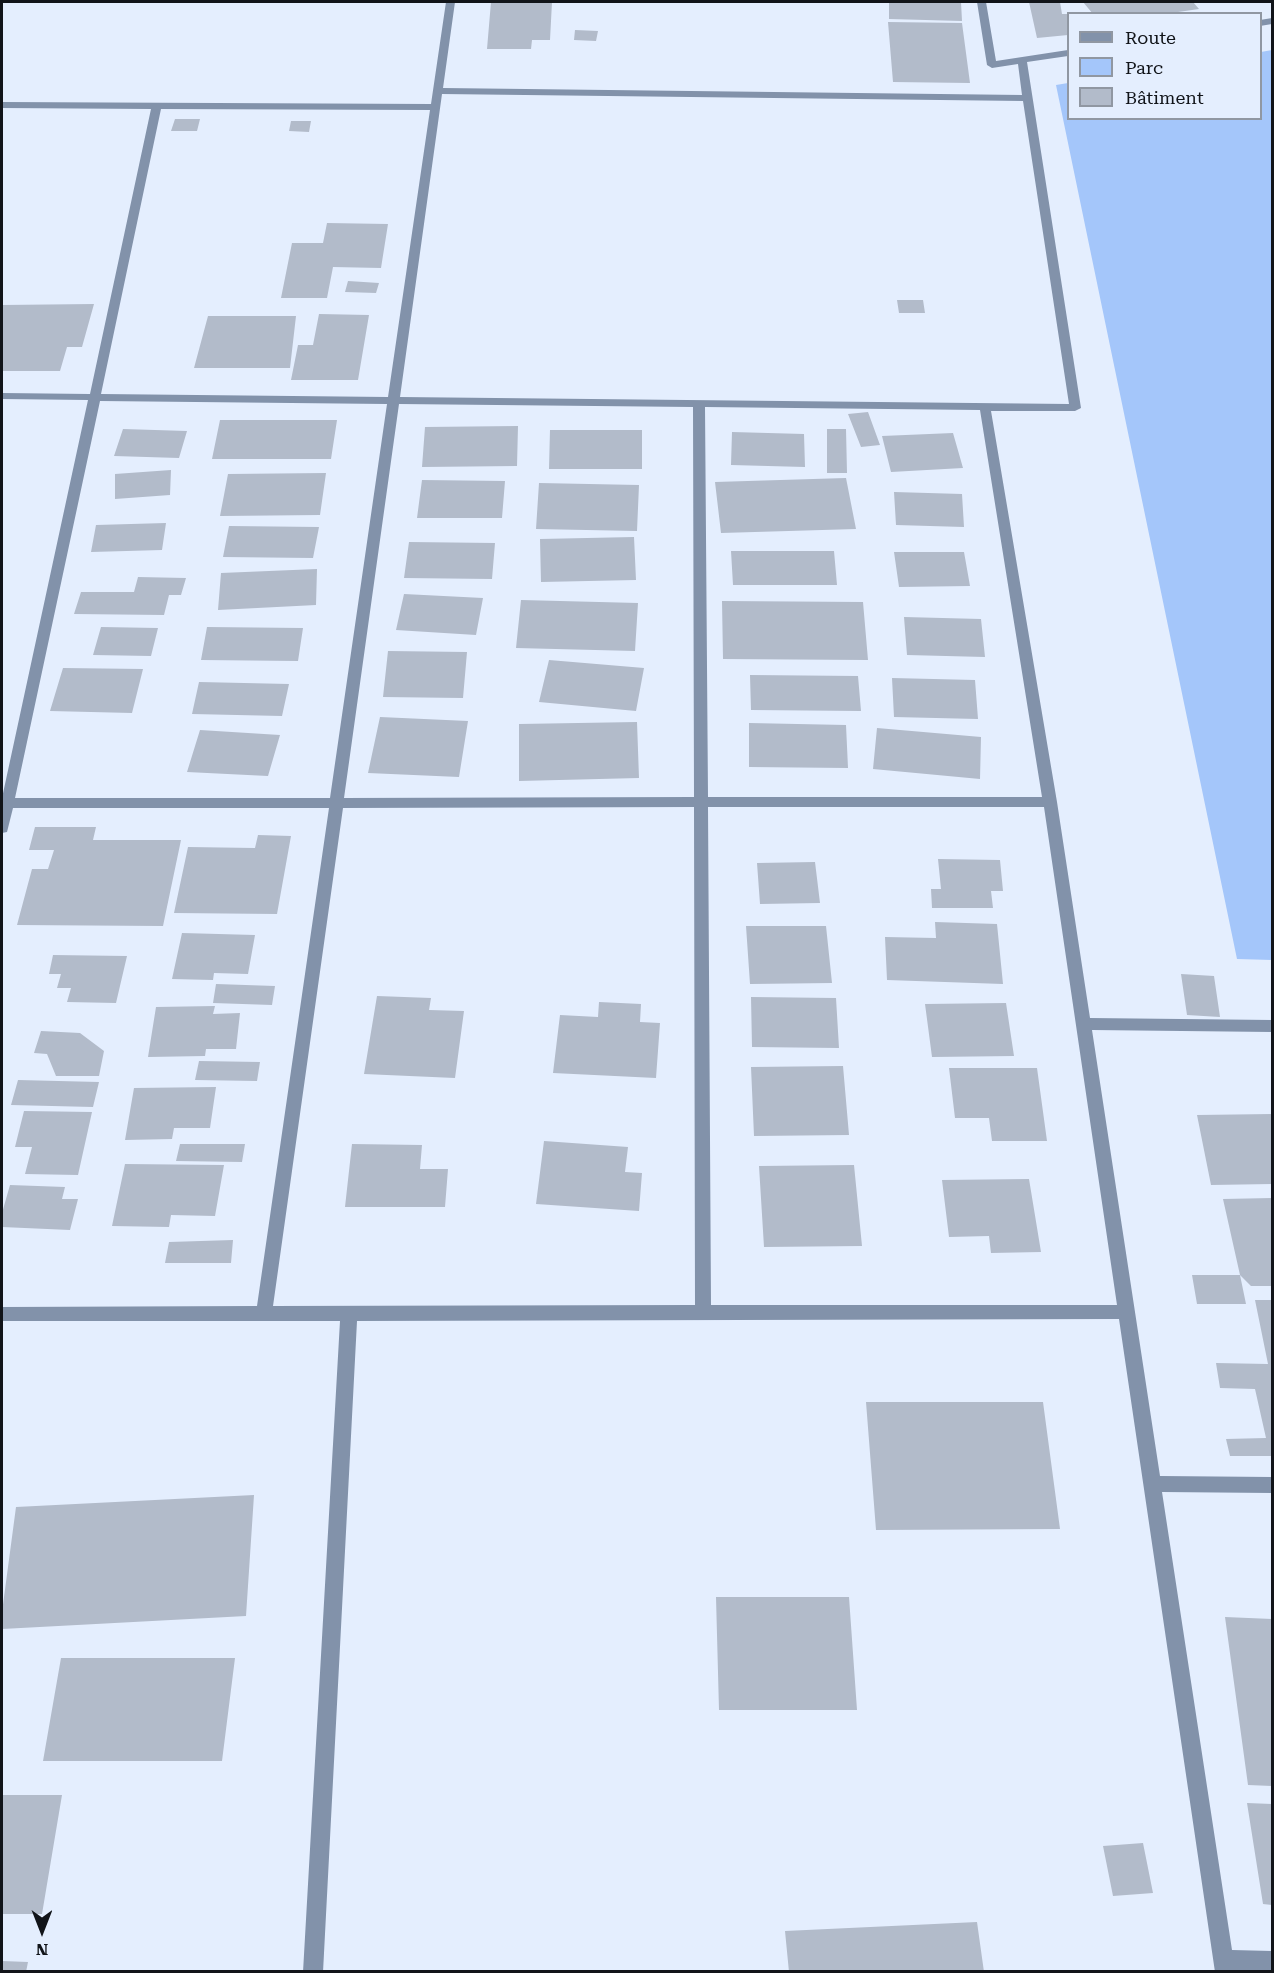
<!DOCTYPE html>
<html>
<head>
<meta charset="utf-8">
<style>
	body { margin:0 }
	#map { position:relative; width:1274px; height:1973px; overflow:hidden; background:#e4eefe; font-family:"Roboto Serif",serif }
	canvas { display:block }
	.frame { position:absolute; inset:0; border:3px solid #111419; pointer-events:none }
	.legend { position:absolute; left:1067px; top:12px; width:195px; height:108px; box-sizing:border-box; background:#e4eefe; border:2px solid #9097a2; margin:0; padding:8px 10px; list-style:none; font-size:18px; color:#111419 }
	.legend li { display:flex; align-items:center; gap:12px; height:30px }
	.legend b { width:30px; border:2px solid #9097a2 }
	.north { position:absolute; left:12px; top:1901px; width:60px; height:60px; -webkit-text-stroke:4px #e4eefe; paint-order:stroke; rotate:180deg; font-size:16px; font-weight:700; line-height:24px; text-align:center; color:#111419 }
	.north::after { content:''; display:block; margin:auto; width:21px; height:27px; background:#111419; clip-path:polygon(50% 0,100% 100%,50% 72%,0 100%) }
</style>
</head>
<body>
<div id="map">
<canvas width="1274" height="1973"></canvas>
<div class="frame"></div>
<ul class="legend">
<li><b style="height:8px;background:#8292aa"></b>Route</li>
<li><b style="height:16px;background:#a4c6fa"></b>Parc</li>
<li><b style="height:16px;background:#b2bbca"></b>Bâtiment</li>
</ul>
<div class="north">N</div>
</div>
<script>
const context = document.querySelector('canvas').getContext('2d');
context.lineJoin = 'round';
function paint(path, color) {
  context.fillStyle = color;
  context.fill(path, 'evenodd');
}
paint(new Path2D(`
	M1272,50V960L1237,959L1056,85L1068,83V118H1260L1261,52Z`), '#a4c6fa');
paint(new Path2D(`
	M491,2H552L550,40H532L531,49H487Z
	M889,2H961L962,21L889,19Z
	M1029,2H1060L1062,14H1068V35L1037,38Z
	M1083,2H1193L1199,9L1164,14H1093Z
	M888,22L962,23L970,83L893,82Z
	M575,30L598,31L596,41L574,40Z
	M175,119H200L197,131H171Z
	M291,121H311L309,132L289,131Z
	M327,223L388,224L381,268L333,267L327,298H281L292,243H323Z
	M348,281L379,283L376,293L345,292Z
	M897,300H923L925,313H899Z
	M94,304L82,347H67L60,371H2V305Z
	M319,314L369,315L358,380H291L298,345H313Z
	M208,316H296L290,368H194Z
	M868,412L880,445L861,447L848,414Z
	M220,420H337L331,459H212Z
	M518,426L517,466L422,467L425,427Z
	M123,429L187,431L179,458L114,456Z
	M827,429H846L847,473H827Z
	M550,430H642V469H549Z
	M732,432L804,434L805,467L731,465Z
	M953,433L963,468L891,472L882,436Z
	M171,470L170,495L115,499V474Z
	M326,473L320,515L220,516L228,474Z
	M846,478L856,529L721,533L715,482Z
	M422,480L505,481L502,518H417Z
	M539,483L639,485L637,531L536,529Z
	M894,492L962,494L964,527L896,525Z
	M166,523L162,550L91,552L96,525Z
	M229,526L319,527L313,558L223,557Z
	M634,537L636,580L541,582L540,539Z
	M409,542L495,543L492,579L404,578Z
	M731,551H834L837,585H733Z
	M894,552H964L970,586L899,587Z
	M317,569L316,605L218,610L221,573Z
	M138,577L186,578L181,595H169L164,615L74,614L81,592H134Z
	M404,594L483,598L476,635L396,630Z
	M521,600L638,603L635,651L516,648Z
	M722,601L863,602L868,660L723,659Z
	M904,617L981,619L985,657L907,655Z
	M101,627L158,628L151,656L93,655Z
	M207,627L303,628L298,661L201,660Z
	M388,651L467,652L463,698L383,697Z
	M549,660L644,668L636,711L539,702Z
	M63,668L143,669L132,713L50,711Z
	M750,675L858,676L861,711L751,710Z
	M892,678L975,680L978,719L894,717Z
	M199,682L289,684L282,716L192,714Z
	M380,717L468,721L459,777L368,773Z
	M637,722L639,778L519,781V724Z
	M749,723L846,725L848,768L749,767Z
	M877,728L981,737L980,779L873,769Z
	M200,730L280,735L268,776L187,772Z
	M35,827H96L93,840H181L163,926L17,925L32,869H48L54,850H29Z
	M258,835L291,836L277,914L174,913L188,847L255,848Z
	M938,859L1000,860L1003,891H991L993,908H932L931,889H941Z
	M815,862L820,903L760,904L757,863Z
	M935,922L997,924L1003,984L887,980L885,937L936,938Z
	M746,926H826L832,983L750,984Z
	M182,933L255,935L248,974L214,973L213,980L172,979Z
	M53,955L127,956L116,1003L67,1002L71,988H57L61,974H49Z
	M1181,974L1214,976L1220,1017L1187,1015Z
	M216,984L275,986L272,1005L213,1003Z
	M377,996L431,998L429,1010L464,1011L455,1078L364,1074Z
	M751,997L836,998L839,1048L752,1047Z
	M599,1002L641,1004L640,1022L660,1023L656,1078L553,1073L560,1015L598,1017Z
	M1006,1003L1014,1056L932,1057L925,1004Z
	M215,1006L213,1014L240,1013L236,1049H206L205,1056L148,1057L156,1007Z
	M41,1031L80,1033L104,1051L99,1076H56L47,1054L34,1053Z
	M199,1061L260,1062L257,1081L195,1080Z
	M843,1066L849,1135L754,1136L751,1067Z
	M949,1068H1037L1047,1141H992L989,1118H955Z
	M18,1080L99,1082L93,1107L11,1105Z
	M216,1087L210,1128H174L172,1139L125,1140L134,1088Z
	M24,1111L92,1112L78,1175L25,1174L32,1147H15Z
	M1272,1114V1184L1211,1185L1197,1115Z
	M544,1141L628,1147L625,1172L642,1173L639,1211L536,1204Z
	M180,1144H245L242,1162L176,1161Z
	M352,1144L422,1145L420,1169H448L445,1207H345Z
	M125,1164L224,1165L215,1216L171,1215L169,1227L112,1226Z
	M854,1165L862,1246L764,1247L759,1166Z
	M1029,1179L1041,1252L991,1253L989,1236L949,1237L942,1180Z
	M10,1185L65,1187L62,1199H78L70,1230L2,1227V1213Z
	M1272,1198V1286H1251L1240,1275L1246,1304H1197L1192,1275H1240L1223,1199Z
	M233,1240L231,1263H165L169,1242Z
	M1255,1300H1272V1456H1230L1226,1439L1266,1438L1255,1389L1220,1388L1216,1363L1268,1364Z
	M866,1402H1043L1060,1529L876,1530Z
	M254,1495L246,1616L2,1629V1612L16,1507Z
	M716,1597H849L857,1710H719Z
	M1225,1617L1272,1619V1786L1248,1785Z
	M61,1658H235L222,1761H43Z
	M2,1795H62L42,1914H2Z
	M1247,1803L1272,1804V1905L1263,1904Z
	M1143,1843L1153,1893L1113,1896L1103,1846Z
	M977,1922L984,1972H789L785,1931Z
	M2,1961L28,1962L26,1972H2Z`), '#b2bbca');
paint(new Path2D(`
	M446,2H455L443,88L1022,95L1018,64L992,68L987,65L977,2H986L996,61L1068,50V56L1027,62L1081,408L1075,411H991L1057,802L1090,1018L1272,1020V1032L1092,1030L1160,1476L1272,1477V1493L1162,1492L1232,1950L1272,1951V1971L1215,1972L1119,1319L357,1321L323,1972H303L340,1321H2V1307L257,1306L329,808H13L7,832L2,833V798L88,400L2,399V393L90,394L151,109L2,108V102L431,104ZM442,94L1023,101L1069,404L400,397ZM161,109L430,110L388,397L101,394ZM100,401L387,404L330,798H15ZM399,404L693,407L694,797L344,798ZM705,407L980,410L1042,797H708ZM694,807L695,1305L273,1306L343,808ZM708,807H1044L1117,1305H711Z
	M1272,18V24L1260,26V20Z`), '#8292aa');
</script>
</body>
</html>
